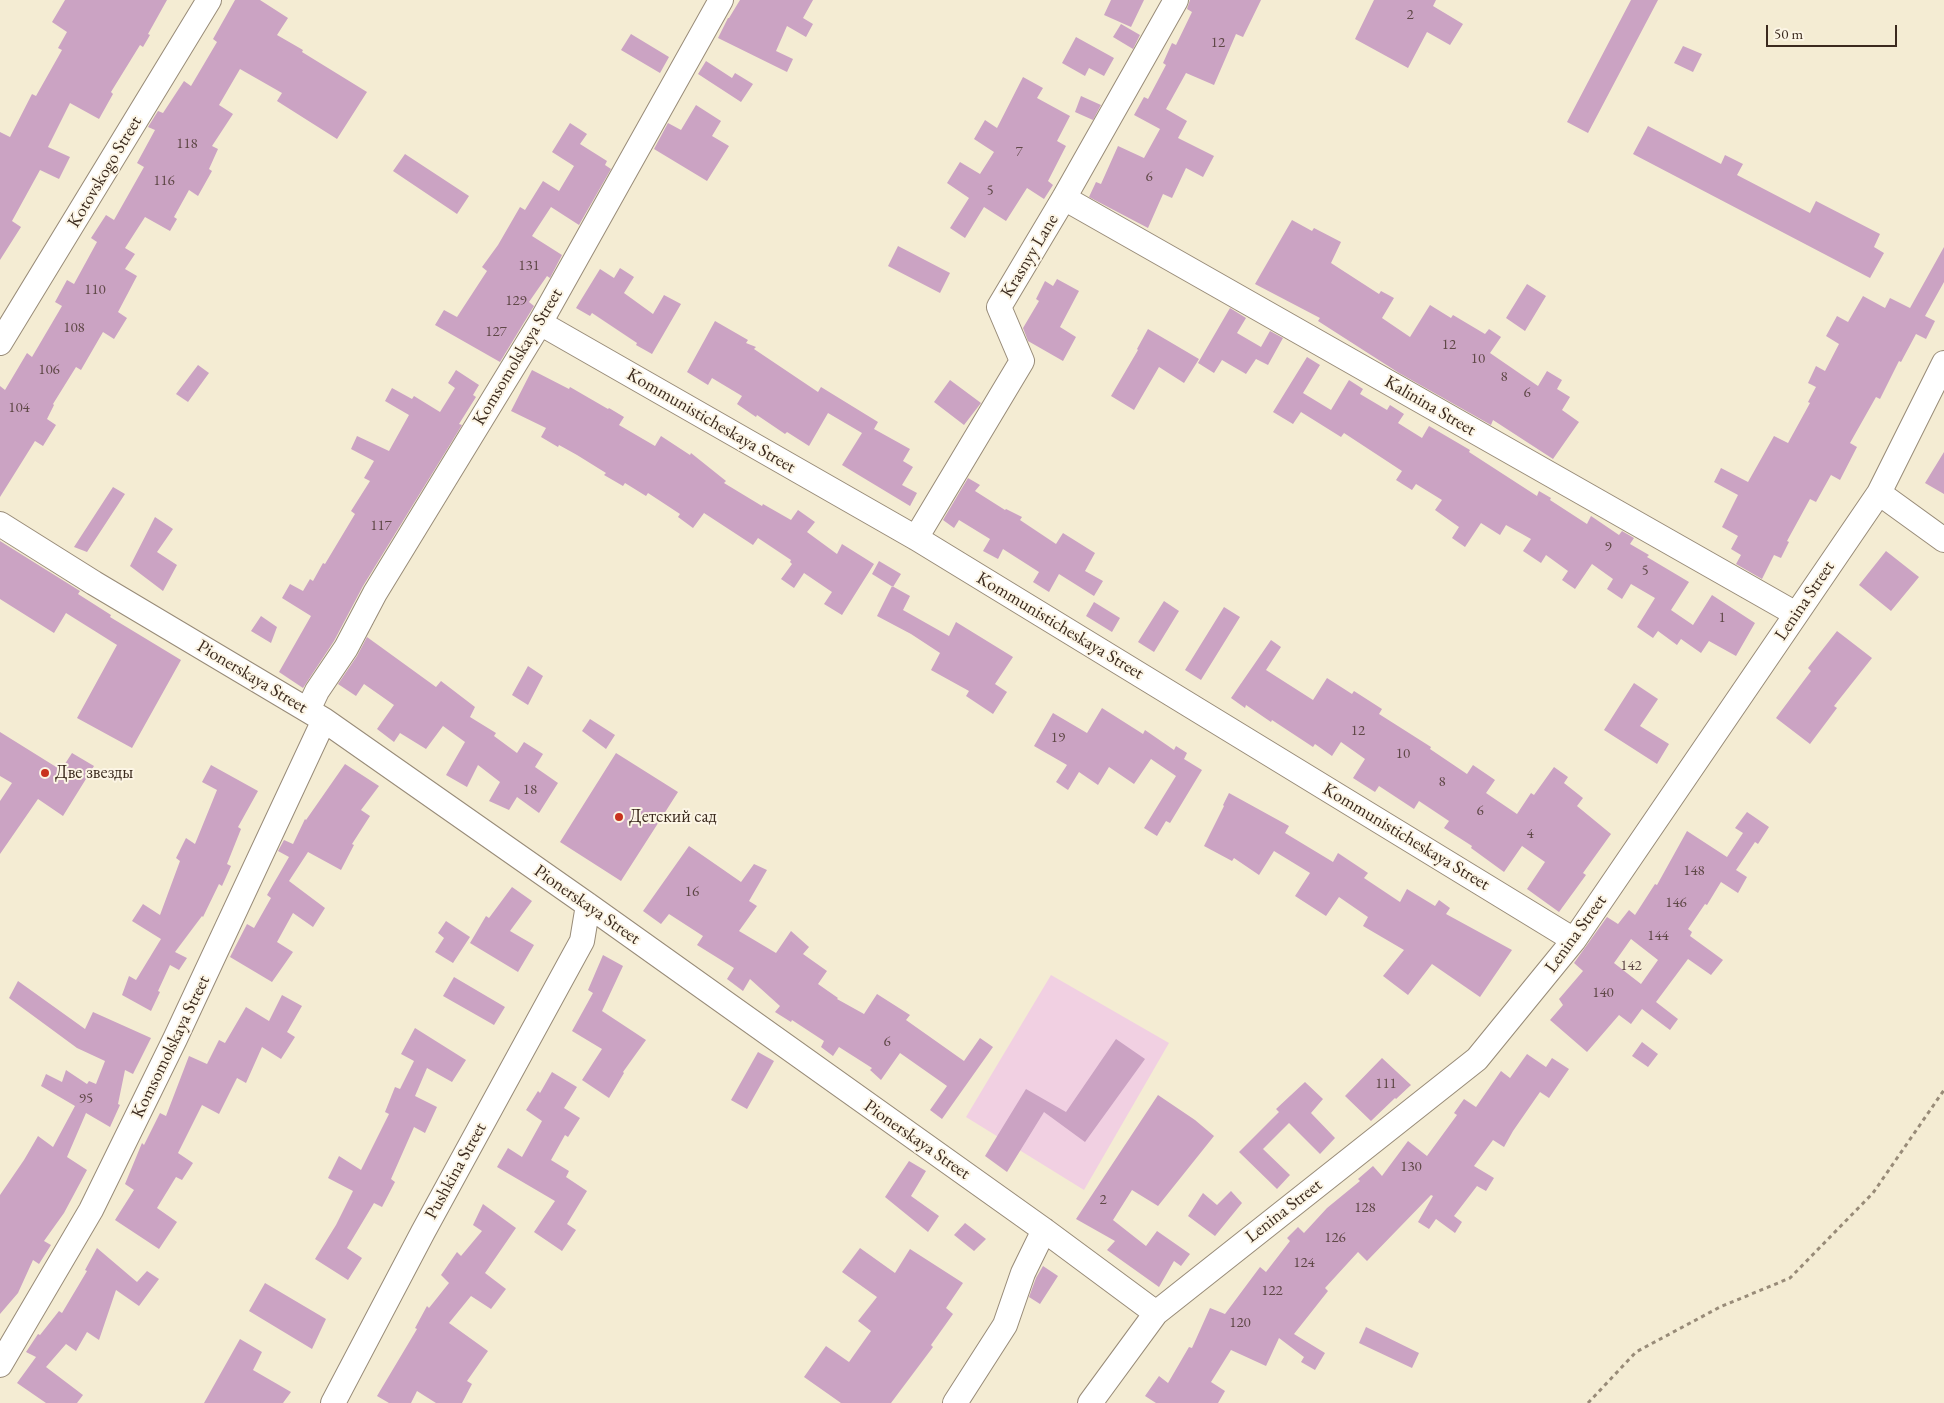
<!DOCTYPE html>
<html>
<head>
<meta charset="utf-8">
<style>
	body { margin:0 }
	#map { position:relative; width:1944px; height:1403px; overflow:hidden; background:#f4ecd3; font-family:"EB Garamond",serif }
	canvas { display:block }
	.scale { position:absolute; left:1766px; top:25px; width:131px; height:22px; box-sizing:border-box; border:2px solid #3b2a1e; border-top:0; padding-left:6px; font-size:15px; line-height:18px; white-space:nowrap; color:#3b2a1e; -webkit-text-stroke:4px #fcf5e5; paint-order:stroke }
</style>
</head>
<body>
<div id="map">
<canvas width="1944" height="1403"></canvas>
<div class="scale">50 m</div>
</div>
<script>
const context = document.querySelector('canvas').getContext('2d');
context.lineJoin = 'round';
function paint(path, color) {
  context.fillStyle = color;
  context.fill(path, 'evenodd');
}
function trace(path, color, width, dash) {
  context.strokeStyle = color;
  context.lineWidth = width;
  context.lineCap = dash ? 'butt' : 'round';
  context.setLineDash(dash || []);
  context.stroke(path);
}
function write(font, color, halo, rows, align = 'center') {
  context.font = font + ' "EB Garamond",serif';
  context.lineWidth = 4;
  context.setLineDash([]);
  context.textBaseline = 'middle';
  context.strokeStyle = halo;
  context.fillStyle = color;
  for (const [text, x, y, turn = 0] of rows) {
    context.save();
    context.translate(x, y);
    context.rotate((+turn || 0) * Math.PI / 180);
    context.textAlign = isNaN(turn) ? turn : align;
    if (halo) context.strokeText(text, 0, 0);
    context.fillText(text, 0, 0);
    context.restore();
  }
}
paint(new Path2D(`
	M1051,975L1169,1043L1084,1190L966,1117Z`), '#f1d0e2');
paint(new Path2D(`
	M65,0H167L148,34L150,35L143,47L140,45L111,92L113,94L99,119L70,103L48,147L70,157L59,179L40,170L12,221L21,227L0,260V132L10,137L32,94L36,96L62,50L58,48L67,32L52,22Z
	M235,0H260L288,18L277,35L303,50L302,52L367,92L337,139L277,101L282,93L240,69L219,105L233,114L212,146L218,149L209,169L212,171L198,196L189,190L174,217L177,219L170,231L145,217L125,248L135,254L125,269L137,276L118,312L127,318L114,339L103,332L81,370L76,367L53,404L54,405L47,419L56,425L43,446L35,441L0,497V386L5,390L27,353L32,357L62,306L55,302L67,280L74,284L97,242L91,238L106,215L114,220L144,167L137,163L155,130L148,127L158,111L163,113L184,81L191,86L217,42L213,39Z
	M740,0H813L803,18L813,24L806,37L787,26L776,51L793,59L787,72L718,38L728,18H729Z
	M1111,0H1144L1131,27L1104,15Z
	M1190,0H1261L1243,37L1236,34L1214,85L1186,73L1166,109L1187,121L1178,138L1214,156L1203,177L1186,168L1172,198L1163,194L1148,228L1089,197L1096,182L1101,184L1118,146L1144,158L1160,129L1134,115L1144,97L1148,99L1166,65L1163,63L1172,43L1176,45L1192,12L1187,9Z
	M1374,0H1436L1433,6L1463,24L1450,45L1427,32L1408,68L1355,39Z
	M1631,0H1658L1588,133L1567,122Z
	M1121,24L1140,35L1133,49L1113,37Z
	M631,34L669,57L660,73L621,50Z
	M1076,37L1114,58L1104,76L1089,68L1085,76L1062,63Z
	M1683,46L1702,54L1693,72L1674,63Z
	M706,61L732,78L735,73L753,84L741,102L698,74Z
	M1023,77L1043,88L1037,98L1070,116L1057,141L1066,146L1048,181L1053,185L1044,199L1027,188L1006,221L984,207L965,238L950,228L969,198L947,183L960,162L980,174L994,152L974,139L985,120L997,128Z
	M1081,96L1101,105L1093,120L1075,112Z
	M696,105L721,121L712,136L729,146L707,181L654,149L668,123L681,130Z
	M570,123L587,134L580,144L607,161L605,165L611,169L579,225L551,207L532,236L562,255L550,278L547,276L529,302L534,306L500,362L435,325L444,310L457,317L487,271L482,267L498,245L520,207L525,210L543,181L559,191L574,166L552,152Z
	M1648,126L1721,164L1725,155L1743,164L1737,175L1810,213L1816,201L1880,234L1874,247L1884,253L1870,278L1633,154Z
	M405,154L469,196L457,214L393,171Z
	M1292,220L1312,231L1314,228L1341,242L1331,263L1379,294L1381,291L1394,298L1382,318L1410,337L1430,305L1451,318L1453,315L1485,334L1489,329L1501,337L1490,353L1538,386L1547,371L1562,380L1557,389L1570,397L1562,410L1579,422L1553,459L1493,420L1491,425L1399,373L1318,321L1320,318L1255,284Z
	M898,246L950,273L940,293L888,266Z
	M1944,247V282L1925,316L1935,321L1926,339L1916,334L1901,362L1899,361L1880,399L1876,397L1850,443L1857,447L1840,480L1831,475L1816,502L1810,499L1787,541L1789,542L1781,558L1774,555L1762,579L1736,564L1741,555L1731,549L1738,536L1722,527L1738,495L1714,482L1721,468L1748,482L1774,436L1788,443L1810,403L1808,402L1816,387L1808,383L1816,366L1825,371L1839,344L1826,336L1837,316L1848,322L1863,296L1885,308L1890,298L1910,308Z
	M620,268L634,277L624,293L653,314L664,295L681,304L652,354L636,345L637,343L592,313L590,316L576,308L600,269L614,278Z
	M1057,279L1079,291L1060,327L1076,337L1063,361L1028,341L1023,328L1039,301L1036,299L1045,281L1053,286Z
	M1527,284L1546,296L1525,331L1506,318Z
	M1230,308L1246,318L1237,333L1261,347L1270,331L1283,338L1268,365L1256,359L1246,374L1222,360L1214,373L1198,363Z
	M715,321L748,340L746,343L756,347L754,349L818,392L821,387L878,422L874,429L910,449L903,461L913,467L902,485L917,493L910,506L842,465L862,433L828,413L809,446L787,432L785,434L757,415L756,417L737,404L742,396L712,378L708,385L687,372Z
	M1148,329L1199,359L1184,383L1159,367L1134,410L1111,396L1138,350L1137,349Z
	M1307,357L1320,365L1303,393L1331,410L1349,380L1363,389L1360,394L1387,410L1390,405L1404,414L1398,423L1422,438L1429,426L1470,450L1469,452L1537,496L1539,491L1551,498L1550,500L1587,524L1591,516L1619,535L1622,531L1634,538L1630,544L1649,555L1647,557L1689,582L1671,610L1693,625L1712,595L1755,623L1736,656L1709,641L1701,653L1681,639L1677,645L1658,631L1653,638L1637,627L1655,598L1631,584L1622,599L1607,589L1613,579L1592,564L1575,589L1562,580L1568,571L1546,555L1541,563L1523,551L1531,539L1506,525L1500,535L1481,523L1465,547L1452,538L1459,527L1435,510L1442,500L1416,484L1412,490L1396,480L1402,471L1344,433L1341,437L1301,412L1293,424L1273,412Z
	M198,365L209,373L188,402L176,394Z
	M456,370L479,385L473,395L476,397L459,424L462,425L363,586L334,641L303,688L279,672L311,616L282,598L290,584L303,591L310,579L313,581L323,563L325,564L355,514L351,511L370,481L364,478L374,461L351,449L357,436L389,451L409,415L385,401L392,388L412,399L414,396L440,412L455,388L448,383Z
	M532,370L569,389L570,387L608,409L609,408L624,417L619,425L655,446L661,436L690,455L691,453L726,481L724,483L762,506L763,504L791,520L798,510L815,522L807,532L837,554L842,544L874,564L842,615L824,604L832,592L804,573L794,588L781,579L792,564L790,562L791,560L758,538L753,545L704,513L693,528L678,517L680,514L648,493L646,496L625,483L623,486L604,475L606,473L577,455L559,445L558,447L541,437L546,428L511,411Z
	M950,380L981,403L964,425L934,402Z
	M1944,452V494L1925,483Z
	M968,478L980,485L975,491L1005,510L1006,509L1022,517L1020,520L1056,544L1063,533L1095,553L1085,571L1103,581L1094,596L1059,574L1049,592L1033,582L1039,572L1003,549L998,559L983,551L990,539L959,520L954,528L943,520Z
	M113,487L125,494L87,552L74,547Z
	M155,517L173,529L157,552L177,565L163,591L130,566Z
	M0,541L80,591L78,594L111,615L110,617L181,660L132,748L77,718L117,645L66,613L54,633L0,599Z
	M1886,551L1919,577L1891,611L1859,585Z
	M879,561L901,574L893,587L872,574Z
	M892,586L910,596L903,610L949,636L956,622L1013,657L995,684L1007,692L993,714L966,696L969,691L931,670L940,653L911,634L877,616Z
	M1164,601L1179,611L1154,652L1138,642Z
	M1094,602L1120,618L1112,632L1086,616Z
	M1224,607L1240,617L1201,680L1185,670Z
	M261,616L277,627L271,643L251,631Z
	M1837,631L1872,658L1834,706L1837,708L1810,744L1776,718L1811,671L1808,668Z
	M367,637L436,687L441,681L475,707L470,717L496,733L494,736L517,753L524,742L543,754L535,767L558,783L539,813L517,797L509,810L489,801L500,782L478,765L467,787L446,775L465,742L443,726L426,749L400,733L394,742L377,729L394,705L364,684L356,696L338,684L357,656Z
	M1271,640L1281,647L1266,670L1313,700L1327,678L1352,694L1354,691L1382,709L1379,714L1431,747L1430,749L1467,774L1473,765L1495,780L1486,793L1517,814L1531,793L1534,795L1554,767L1568,777L1564,783L1583,798L1577,806L1611,834L1583,873L1586,875L1559,912L1527,889L1545,862L1522,846L1504,872L1471,848L1472,846L1444,828L1449,821L1419,801L1414,809L1379,786L1375,792L1353,778L1365,759L1341,742L1332,756L1315,744L1313,747L1272,720L1271,722L1246,705L1245,708L1231,698Z
	M528,666L543,676L528,705L512,695Z
	M1634,683L1658,699L1640,726L1669,744L1657,764L1604,730Z
	M1102,708L1143,734L1145,730L1174,750L1176,746L1187,753L1184,759L1202,770L1170,823L1166,821L1157,836L1144,828L1176,776L1151,759L1134,784L1109,767L1098,785L1079,772L1068,790L1056,782L1067,765L1034,746L1053,713L1087,733Z
	M590,719L615,735L606,749L582,731Z
	M0,732L61,770L72,753L94,766L63,816L38,799L0,854V801L12,783L0,776Z
	M616,753L678,792L621,881L560,842Z
	M345,764L379,786L361,810L370,816L352,844L354,845L341,870L308,852L289,881L325,908L313,927L293,913L277,942L293,952L272,982L230,957L247,924L254,928L271,898L267,895L289,857L278,851L284,840L293,844L305,819L306,820Z
	M211,765L258,791L238,827L241,829L227,864L231,866L222,886L219,884L203,917L202,916L175,952L187,958L179,970L170,965L158,991L160,992L151,1011L122,995L129,976L136,980L161,939L132,921L143,904L160,915L180,861L176,858L186,838L195,844L217,790L202,782Z
	M1229,793L1289,826L1285,833L1333,862L1338,853L1368,873L1364,878L1400,902L1407,889L1435,906L1439,900L1450,908L1446,914L1512,950L1480,997L1432,964L1408,995L1383,976L1404,950L1363,926L1368,917L1339,897L1326,916L1295,896L1310,873L1274,851L1259,875L1234,858L1232,861L1204,846L1224,806L1223,805Z
	M1747,812L1769,827L1758,844L1755,842L1736,870L1747,877L1738,893L1721,882L1707,905L1705,904L1688,929L1692,932L1690,936L1723,960L1711,975L1688,959L1656,1002L1678,1019L1670,1030L1642,1009L1631,1024L1619,1015L1587,1052L1550,1020L1563,1005L1559,999L1583,971L1574,963L1607,917L1618,924L1629,910L1635,915L1655,884L1657,885L1687,831L1727,857L1743,833L1735,828ZM1631,939L1658,960L1641,984L1614,963Z
	M689,846L741,882L754,864L767,870L749,901L757,906L739,931L776,953L791,931L809,947L803,954L827,971L818,984L838,998L837,999L864,1014L877,994L910,1015L906,1020L964,1061L980,1038L993,1047L942,1119L930,1110L947,1086L900,1053L881,1080L870,1070L872,1068L839,1047L833,1056L821,1047L824,1041L792,1020L791,1022L775,1012L780,1006L750,979L743,991L727,979L734,968L697,945L703,936L669,914L661,924L643,911Z
	M512,887L532,901L510,931L534,945L518,972L470,943L486,916L489,918Z
	M446,921L470,937L453,963L435,952L444,938L438,933Z
	M603,955L623,966L602,1011L646,1040L623,1072L624,1073L609,1098L582,1080L602,1049L572,1031L593,993L588,990Z
	M454,977L505,1007L494,1025L443,996Z
	M18,981L85,1029L93,1012L151,1038L133,1074L125,1070L118,1104L120,1105L110,1127L86,1113L67,1157L87,1170L64,1213L44,1241L51,1245L39,1264L33,1260L18,1293L0,1314V1195L24,1160L38,1136L53,1147L75,1106L41,1086L46,1074L62,1082L66,1070L87,1084L89,1081L96,1084L105,1061L77,1048L9,998Z
	M282,995L302,1006L287,1032L295,1037L281,1059L262,1047L246,1083L237,1078L219,1114L202,1105L178,1153L193,1163L182,1180L176,1177L157,1208L177,1222L159,1249L115,1220L134,1190L125,1184L142,1143L144,1145L160,1113L166,1116L189,1056L207,1064L219,1040L225,1043L246,1007L269,1021Z
	M415,1028L466,1060L452,1082L427,1068L415,1096L437,1107L425,1133L414,1127L391,1179L395,1182L382,1207L374,1203L347,1248L362,1258L348,1280L315,1259L336,1225L353,1191L328,1178L339,1156L361,1170L389,1114L385,1112L395,1087L400,1089L414,1061L401,1054Z
	M1116,1039L1145,1059L1085,1142L1044,1112L1007,1172L985,1156L1026,1089L1066,1112Z
	M1642,1042L1658,1054L1648,1067L1632,1056Z
	M758,1052L774,1061L747,1109L731,1100Z
	M1527,1054L1546,1067L1552,1058L1569,1069L1549,1098L1540,1092L1513,1131L1504,1147L1493,1140L1474,1166L1494,1178L1486,1191L1477,1186L1454,1216L1462,1222L1455,1233L1436,1219L1429,1229L1418,1222L1433,1196L1431,1195L1367,1261L1358,1252L1325,1288L1328,1291L1294,1334L1325,1353L1315,1370L1301,1362L1304,1357L1279,1338L1266,1366L1231,1350L1211,1382L1225,1391L1218,1403H1156L1145,1396L1159,1376L1168,1383L1189,1347L1192,1348L1210,1308L1225,1314L1260,1267L1266,1272L1290,1241L1287,1238L1298,1227L1304,1233L1327,1208L1360,1181L1358,1179L1373,1166L1382,1176L1408,1141L1427,1156L1457,1115L1454,1113L1464,1099L1476,1107L1501,1071L1510,1078Z
	M1382,1058L1411,1085L1396,1099L1395,1098L1371,1121L1345,1096Z
	M552,1072L577,1087L564,1108L580,1118L568,1137L565,1135L551,1160L569,1171L566,1177L587,1191L567,1224L576,1230L562,1251L534,1232L555,1201L497,1167L508,1148L522,1157L542,1121L526,1110L538,1091L540,1093Z
	M1305,1082L1323,1099L1311,1113L1335,1138L1320,1154L1289,1123L1263,1149L1290,1175L1277,1189L1239,1152L1279,1112L1276,1109Z
	M1158,1095L1195,1120L1214,1136L1158,1206L1132,1190L1113,1220L1146,1246L1157,1231L1190,1254L1181,1266L1174,1261L1159,1287L1107,1250L1115,1241L1076,1219Z
	M909,1161L926,1171L911,1196L939,1216L928,1232L885,1197Z
	M1231,1191L1242,1203L1215,1236L1188,1216L1203,1193L1217,1205Z
	M483,1204L516,1228L485,1273L506,1289L491,1309L471,1296L449,1323L488,1351L467,1381L472,1384L462,1403H436L417,1391L411,1403H389L377,1396L417,1329L415,1328L427,1306L429,1308L449,1283L441,1275L457,1252L461,1256L482,1231L473,1225Z
	M965,1223L986,1239L974,1251L954,1235Z
	M97,1248L137,1282L147,1271L159,1279L139,1306L116,1290L99,1340L87,1332L76,1351L66,1344L46,1367L83,1395L77,1403H46L17,1383L36,1357L26,1352L38,1334L40,1335L59,1311L62,1313L87,1271L85,1270Z
	M860,1248L895,1273L910,1249L963,1283L946,1308L953,1314L931,1345L933,1347L891,1403H841L804,1377L826,1346L849,1362L871,1331L858,1321L877,1297L842,1272Z
	M1043,1266L1058,1276L1040,1304L1029,1297L1036,1278Z
	M265,1283L326,1319L312,1349L249,1311Z
	M1366,1327L1419,1353L1412,1368L1359,1343Z
	M240,1339L262,1352L253,1370L291,1392L283,1403H204Z`), '#cba3c3');
const minor = new Path2D(`
	M1064,198L1796,614
	M540,323L916,538L1574,940
	M0,343L209,0
	M1879,493L1944,540
	M0,524L94,583L324,720L588,905L1044,1230L1156,1313
	M916,538L1022,361L999,307L1064,198L1176,0
	M308,710L317,691L346,648L375,593L540,323L721,0
	M0,1365L91,1210L175,1039L324,720
	M333,1403L423,1232L582,941L588,905
	M955,1403L1005,1325L1023,1273L1044,1230
	M1090,1403L1156,1313L1477,1059L1574,940L1879,493L1944,363`);
trace(minor, '#988b78', 26);
trace(new Path2D(`
	M1588,1403L1636,1352L1720,1307L1790,1278L1873,1193L1944,1090`), '#988b78', 3, [4, 4]);
trace(minor, '#fff', 24);
for (const [x, y, r, color] of [
	[45,773,5,"#c8321e"],
	[619,817,5,"#c8321e"]
]) {
  const dot = new Path2D();
  dot.arc(x, y, r, 0, 2 * Math.PI);
  context.fillStyle = color;
  context.fill(dot);
  trace(dot, '#fcf5e5', 2);
}
write('15px', '#5f4847', null, [
	["2",1410,15],
	["12",1218,43],
	["118",187,144],
	["7",1019,152],
	["6",1149,177],
	["116",164,181],
	["5",990,191],
	["131",529,266],
	["110",95,290],
	["129",516,301],
	["108",74,328],
	["127",496,332],
	["12",1449,345],
	["10",1478,359],
	["106",49,370],
	["8",1504,377],
	["6",1527,393],
	["104",19,408],
	["117",381,526],
	["9",1608,547],
	["5",1645,571],
	["1",1722,618],
	["12",1358,731],
	["19",1058,738],
	["10",1403,754],
	["8",1442,782],
	["18",530,790],
	["6",1480,811],
	["4",1530,834],
	["148",1694,871],
	["16",692,892],
	["146",1676,903],
	["144",1658,936],
	["142",1631,966],
	["140",1603,993],
	["6",887,1042],
	["111",1386,1084],
	["95",86,1099],
	["130",1411,1167],
	["2",1103,1200],
	["128",1365,1208],
	["126",1335,1238],
	["124",1304,1263],
	["122",1272,1291],
	["120",1240,1323]
]);
write('18px', '#3b2a1e', '#fcf5e5', [
	["Kotovskogo Street",105,172,-59],
	["Krasnyy Lane",1030,256,-59],
	["Komsomolskaya Street",518,357,-59],
	["Kalinina Street",1430,406,30],
	["Kommunisticheskaya Street",711,421,30],
	["Lenina Street",1805,601,-56],
	["Kommunisticheskaya Street",1060,626,31],
	["Pionerskaya Street",252,677,31],
	["Kommunisticheskaya Street",1406,837,31],
	["Pionerskaya Street",587,905,35],
	["Lenina Street",1576,934,-54],
	["Komsomolskaya Street",171,1047,-64],
	["Pionerskaya Street",917,1140,35],
	["Pushkina Street",456,1171,-61],
	["Lenina Street",1284,1211,-38]
]);
write('18px', '#3b2a1e', '#fcf5e5', [
	["Две звезды",55,773],
	["Детский сад",629,817]
], 'left');
</script>
</body>
</html>
